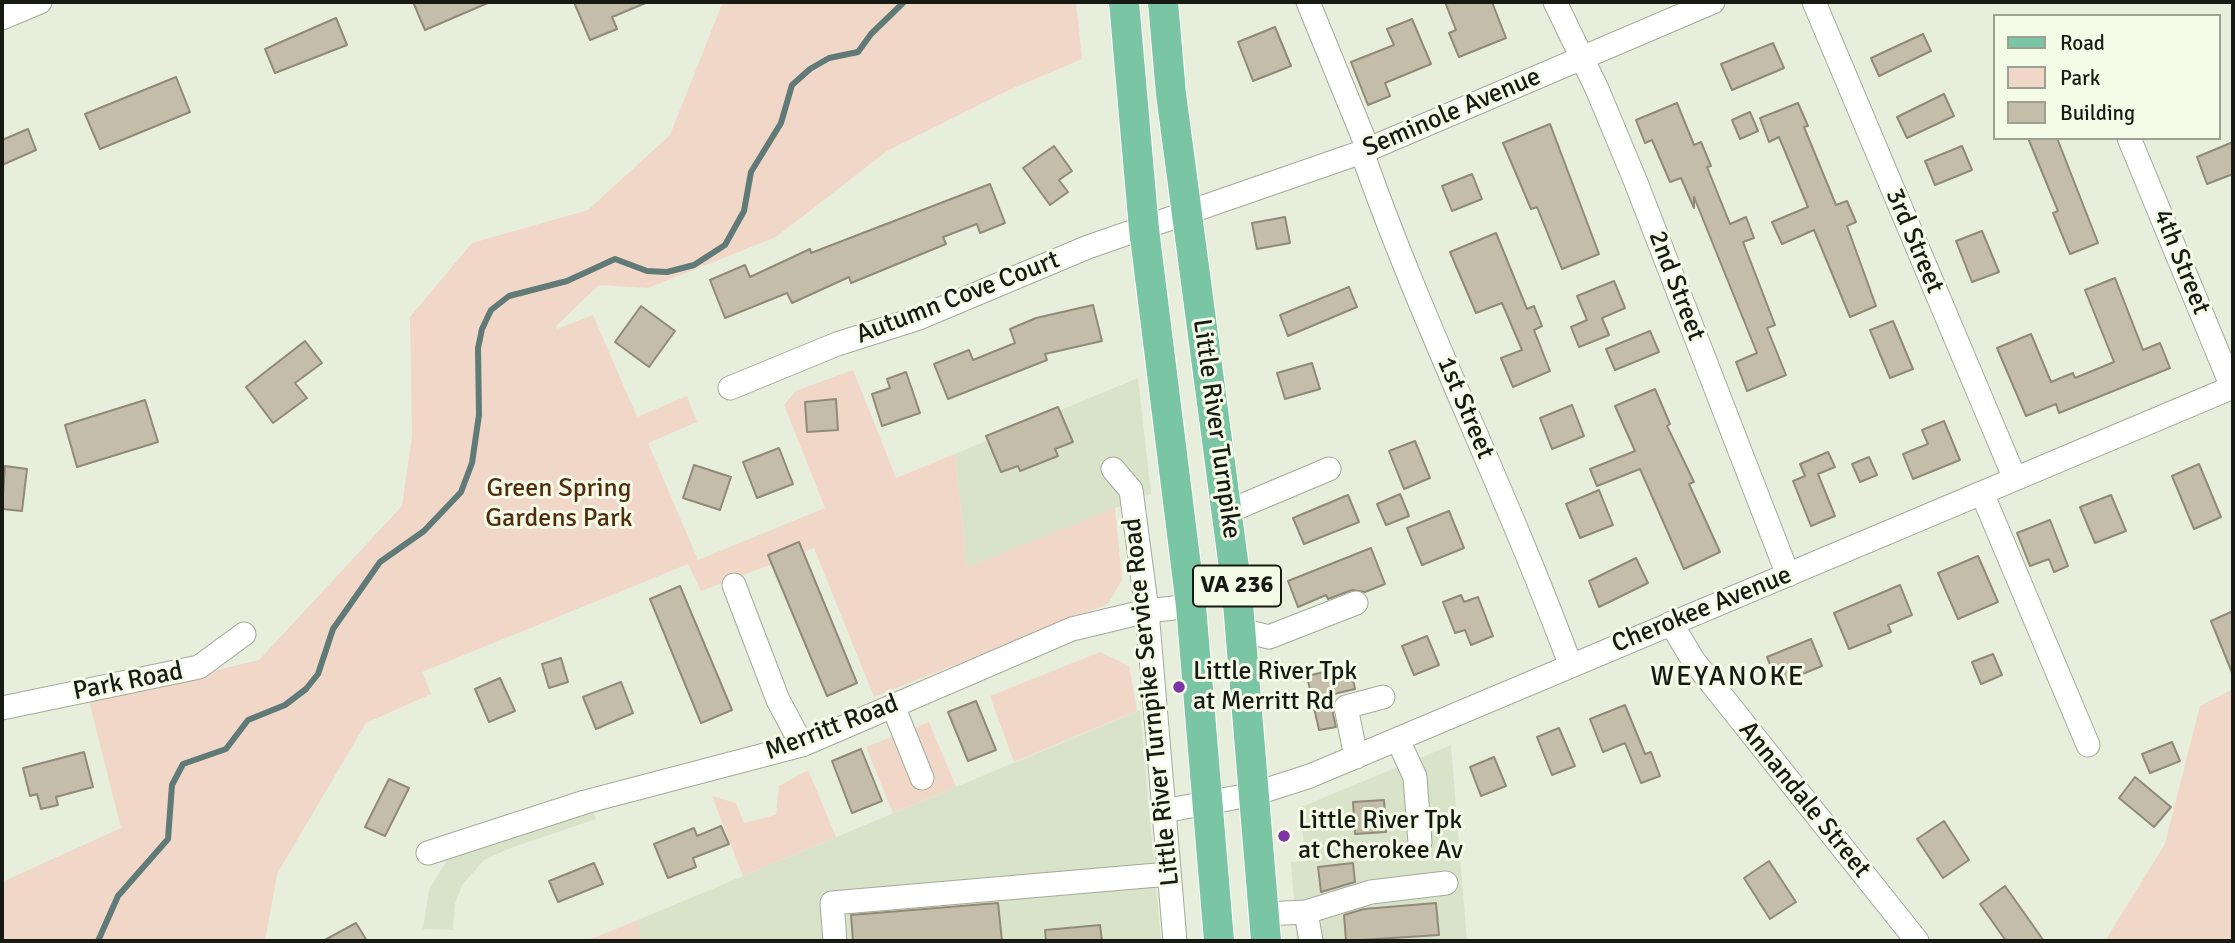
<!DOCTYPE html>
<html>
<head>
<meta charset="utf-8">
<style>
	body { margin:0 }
	#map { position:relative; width:2235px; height:943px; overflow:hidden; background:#e7eedb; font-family:Signika,sans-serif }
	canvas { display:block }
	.frame { position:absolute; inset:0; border:4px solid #171913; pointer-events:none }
	.legend { position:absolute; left:1993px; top:14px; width:228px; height:126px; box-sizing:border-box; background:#f4fce8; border:2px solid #9ca193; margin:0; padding:9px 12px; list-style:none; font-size:21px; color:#171913 }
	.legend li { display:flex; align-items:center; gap:14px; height:35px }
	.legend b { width:35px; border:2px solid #9ca193 }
</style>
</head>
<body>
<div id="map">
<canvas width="2235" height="943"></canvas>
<div class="frame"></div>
<ul class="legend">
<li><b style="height:9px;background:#7ac5a4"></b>Road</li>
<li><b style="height:19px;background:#f1d7c7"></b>Park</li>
<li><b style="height:19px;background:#c4bdaa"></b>Building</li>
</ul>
</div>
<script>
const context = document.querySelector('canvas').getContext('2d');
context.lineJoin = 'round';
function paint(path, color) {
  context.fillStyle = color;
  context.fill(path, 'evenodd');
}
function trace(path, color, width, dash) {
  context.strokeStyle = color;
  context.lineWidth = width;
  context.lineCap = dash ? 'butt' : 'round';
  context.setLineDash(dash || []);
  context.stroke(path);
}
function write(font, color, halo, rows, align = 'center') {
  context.font = font + ' Signika,sans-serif';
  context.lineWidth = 6;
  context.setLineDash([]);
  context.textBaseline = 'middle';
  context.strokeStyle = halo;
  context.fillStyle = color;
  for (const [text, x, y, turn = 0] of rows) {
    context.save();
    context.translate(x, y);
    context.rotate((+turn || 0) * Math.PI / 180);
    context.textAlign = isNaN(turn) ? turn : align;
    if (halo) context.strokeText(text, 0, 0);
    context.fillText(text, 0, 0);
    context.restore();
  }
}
paint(new Path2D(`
	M1138,378L1151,494L967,567L955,454Z
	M1140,710L1161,941H640L638,920Z
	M1451,745L1467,941H1297L1291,862L1305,861L1301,807Z
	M593,811L596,819L508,849L484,860L462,885L455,904L453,930L423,929L429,890L450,855Z`), '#d9e3c9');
paint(new Path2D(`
	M723,2H1076L1082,59L1009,90L887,151L776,237L648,288L599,285L556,326L557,329L593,315L637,417L687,396L697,422L648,443L698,560L825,508L784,405L796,391L853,370L896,478L955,454L967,567L1115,508L1122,580L1108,604L874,697L814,548L701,591L688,564L422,672L431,694L366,723L277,874L265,941H2V882L121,828L89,701L259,660L402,506L412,436L410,317L472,243L588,210L670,135Z
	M1100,652L1129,666L1137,711L1014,762L990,696Z
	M2233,689V941H2105L2165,844L2200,706Z
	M929,722L956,787L893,813L866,747Z
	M808,770L836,837L743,876L712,796L736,803L744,823L776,815L779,786Z
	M638,920L640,941H586Z`), '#f1d7c7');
trace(new Path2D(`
	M98,941L118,896L168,839L172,785L183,764L226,749L248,720L285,705L306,689L318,674L333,629L380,562L424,531L461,492L472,463L479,415L478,348L482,329L491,310L509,296L567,281L615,259L647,271L667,272L694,265L725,245L744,211L751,172L781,123L792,85L810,69L829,58L858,52L871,34L904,2`), '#5f7a77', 6);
const building = new Path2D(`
	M413,2H490L425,30Z
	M574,2H648L612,17L617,29L590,40Z
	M1445,2H1492L1506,38L1459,57L1449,33L1456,30Z
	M336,18L347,45L275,73L265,49Z
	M1412,19L1431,64L1385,83L1390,96L1368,105L1351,62L1394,45L1387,29Z
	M1275,27L1291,66L1253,81L1238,42Z
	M1923,34L1931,51L1879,76L1871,58Z
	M1773,43L1784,68L1732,90L1721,64Z
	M176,77L190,112L100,149L85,114Z
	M1944,94L1954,116L1907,138L1897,117Z
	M1677,103L1694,145L1701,142L1711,166L1707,167L1730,224L1746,217L1754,238L1743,242L1775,325L1767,328L1786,375L1747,391L1736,362L1757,353L1694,197V208L1681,178L1670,182L1652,140L1645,143L1636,120Z
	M1798,103L1808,126L1804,127L1836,205L1847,201L1856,222L1847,226L1876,306L1850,317L1814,230L1782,244L1772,222L1808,207L1779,137L1769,142L1760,118Z
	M1750,112L1758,131L1740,139L1732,120Z
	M1550,124L1599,254L1562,269L1537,207L1531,209L1503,143Z
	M28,129L36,150L2,165V140Z
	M2028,138H2057L2098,243L2070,254L2053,213L2058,211Z
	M2233,142V174L2207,184L2197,157Z
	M1054,146L1072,171L1059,180L1068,192L1050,205L1023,168Z
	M1962,146L1972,170L1935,185L1925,161Z
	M1472,174L1482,199L1452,211L1442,186Z
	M990,184L1005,223L980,233L977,224L943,237L946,244L851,283L849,277L792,303L787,293L725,318L710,280L745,265L750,277L810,249L811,253Z
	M1285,217L1290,243L1257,249L1252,223Z
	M1982,231L1999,272L1972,282L1956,241Z
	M1496,233L1527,309L1534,306L1542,326L1534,330L1550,371L1513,387L1501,358L1522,350L1502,303L1476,313L1450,252Z
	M2115,278L2143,350L2160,343L2170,368L2059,413L2056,404L2026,416L1997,348L2031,334L2051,382L2073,373L2075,378L2114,362L2085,290Z
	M1614,281L1625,308L1602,318L1609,335L1579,347L1571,327L1587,320L1577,296Z
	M1349,287L1357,307L1288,336L1280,315Z
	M1093,305L1102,341L1045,354L1047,360L948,399L934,364L969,350L973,360L1015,343L1010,329L1036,318Z
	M641,306L675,331L649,367L615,342Z
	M1893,321L1913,369L1890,378L1870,330Z
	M1650,331L1659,352L1615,370L1606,349Z
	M305,341L322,363L295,383L307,398L273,423L246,387Z
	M1312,363L1320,389L1285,399L1277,373Z
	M906,372L920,413L882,426L872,394L890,388L887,379Z
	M1655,389L1670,424L1667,426L1694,482L1689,484L1720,552L1684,569L1640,469L1597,486L1590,469L1635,451L1615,406Z
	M836,399L838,430L807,432L805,402Z
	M145,400L158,442L77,467L65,425Z
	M1572,405L1584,436L1552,449L1540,418Z
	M1058,407L1073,442L1055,449L1058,456L1020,471L1018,466L1001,472L986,436Z
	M1944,421L1960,460L1913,479L1903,454L1928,444L1922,430Z
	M1415,441L1430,478L1404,489L1389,451Z
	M779,448L793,484L757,498L743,462Z
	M1828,452L1835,467L1818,474L1835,516L1811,526L1793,481L1805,476L1800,464Z
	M1869,457L1877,475L1860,482L1852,464Z
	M2199,464L2221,517L2194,529L2172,476Z
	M694,465L731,477L720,510L683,498Z
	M5,466L27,469L22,511L2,509Z
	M1599,490L1613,525L1580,538L1566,504Z
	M1400,494L1409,516L1386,525L1377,504Z
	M1348,495L1359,522L1304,544L1293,518Z
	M2111,495L2126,531L2095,543L2080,507Z
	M1449,511L1464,548L1422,565L1407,528Z
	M2050,520L2068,566L2054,572L2049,559L2030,566L2017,533Z
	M799,542L857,683L827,696L768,555Z
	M1371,548L1385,584L1365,592L1352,590L1328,599L1326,595L1298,607L1288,581Z
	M1978,556L1998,602L1958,619L1938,573Z
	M1636,558L1648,583L1599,607L1589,581Z
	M1900,585L1912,615L1888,625L1891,632L1849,649L1834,613Z
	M680,586L732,710L701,723L650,599Z
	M1461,595L1464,602L1478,597L1493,636L1471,645L1465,630L1455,633L1443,602Z
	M2233,611V675L2211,621Z
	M1427,636L1439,665L1414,675L1402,646Z
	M1811,639L1822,666L1778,684L1767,657Z
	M1993,654L2002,675L1981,684L1972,662Z
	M561,658L568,682L549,688L542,664Z
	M1350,666L1355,689L1334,694L1332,709L1336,727L1319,730L1307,676Z
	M500,678L515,711L489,722L475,689Z
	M621,682L633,713L596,729L583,697Z
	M976,701L996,750L968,761L948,712Z
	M1625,705L1645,754L1651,752L1660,776L1641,783L1625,743L1603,752L1590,719Z
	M1559,728L1575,766L1552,775L1537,737Z
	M2172,742L2180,761L2150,773L2142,754Z
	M861,749L882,801L852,813L832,761Z
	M84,752L93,787L56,797L58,805L41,809L37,794L30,796L23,768Z
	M1494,757L1506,786L1481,796L1470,767Z
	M2135,777L2171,807L2154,827L2119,798Z
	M389,779L409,788L385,836L365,827Z
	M1384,800L1386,832L1355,834L1353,802Z
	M1944,821L1969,860L1943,878L1917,839Z
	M721,826L729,844L693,858L696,867L668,878L654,844L694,828L697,836Z
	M1769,861L1796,902L1770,919L1744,878Z
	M594,863L603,884L558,902L549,881Z
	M1353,863L1355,882L1321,892L1318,867Z
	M2005,886L2044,941H2006L1980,904Z
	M998,903L1002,941H853L851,915Z
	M1436,903L1439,935L1346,941L1344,915L1364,909Z
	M356,923L367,941H323Z
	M1100,925L1102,941H1046L1045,930Z`);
paint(building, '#c4bdaa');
trace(building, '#918a78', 2);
const minor = new Path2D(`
	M1308,2L1368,149
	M1555,2L1597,89L1635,180L1788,575
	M1814,2L2015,479
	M2,18L40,2
	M2129,138L2232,387
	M1362,152C1423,326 1506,491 1570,664
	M730,388L837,344L919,318L1088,247L1362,152L1713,2
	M1113,469L1131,490L1147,611L1175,941
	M1982,493L2088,745
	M1227,512L1329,469
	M734,585L778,700L802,745
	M1671,623L1693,660L1917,941
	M1240,630L1269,637L1356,603
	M893,706L922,778
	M2,708L199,667L244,634
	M1398,740L1415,777L1420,843
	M1356,757L1346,707L1383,697
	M1164,811L1254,794L1310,776L2233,387
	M428,853L585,802L802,745L1072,629L1147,611L1191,606
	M1306,912L1371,892L1446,883
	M1264,914L1306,912L1311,941
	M835,941L832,903L1169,874`);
const major = new Path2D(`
	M1124,2L1144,229L1191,606L1219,941
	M1163,2L1171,94L1237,591L1266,941`);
trace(minor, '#a3aa98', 25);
trace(major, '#fff', 32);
trace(minor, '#fff', 23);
trace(major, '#7ac5a4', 30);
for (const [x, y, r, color] of [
	[1179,687,7,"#8034a5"],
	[1284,836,7,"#8034a5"]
]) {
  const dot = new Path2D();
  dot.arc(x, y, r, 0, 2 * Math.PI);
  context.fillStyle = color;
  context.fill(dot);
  trace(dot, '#f4fce8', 2.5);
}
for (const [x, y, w] of [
	[1237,586,88]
]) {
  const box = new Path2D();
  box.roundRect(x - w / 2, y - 20.5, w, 41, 5);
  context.fillStyle = '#f4fce8';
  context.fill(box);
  trace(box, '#171913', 2);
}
write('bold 24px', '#171913', null, [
	["VA 236",1237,586]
]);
write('26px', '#171913', '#f4fce8', [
	["Seminole Avenue",1452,113,-23],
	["3rd Street",1914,241,67],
	["4th Street",2181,262,68],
	["2nd Street",1676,286,69],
	["Autumn Cove Court",958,298,-21],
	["1st Street",1465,408,67],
	["Little River Turnpike",1216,429,82],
	["Cherokee Avenue",1702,610,-22],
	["Park Road",128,682,-11],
	["Little River Turnpike Service Road",1152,702,-96],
	["Merritt Road",832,728,-21],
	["Annandale Street",1804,800,51]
]);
write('26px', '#522b0c', '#f4fce8', [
	["Green Spring",559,489],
	["Gardens Park",559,519]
]);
write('26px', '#171913', '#f4fce8', [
	["Little River Tpk",1193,672],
	["at Merritt Rd",1193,702],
	["Little River Tpk",1298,821],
	["at Cherokee Av",1298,851]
], 'left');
context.letterSpacing = '2px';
write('28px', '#171913', '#f4fce8', [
	["WEYANOKE",1728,678]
]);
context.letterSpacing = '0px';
</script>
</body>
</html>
